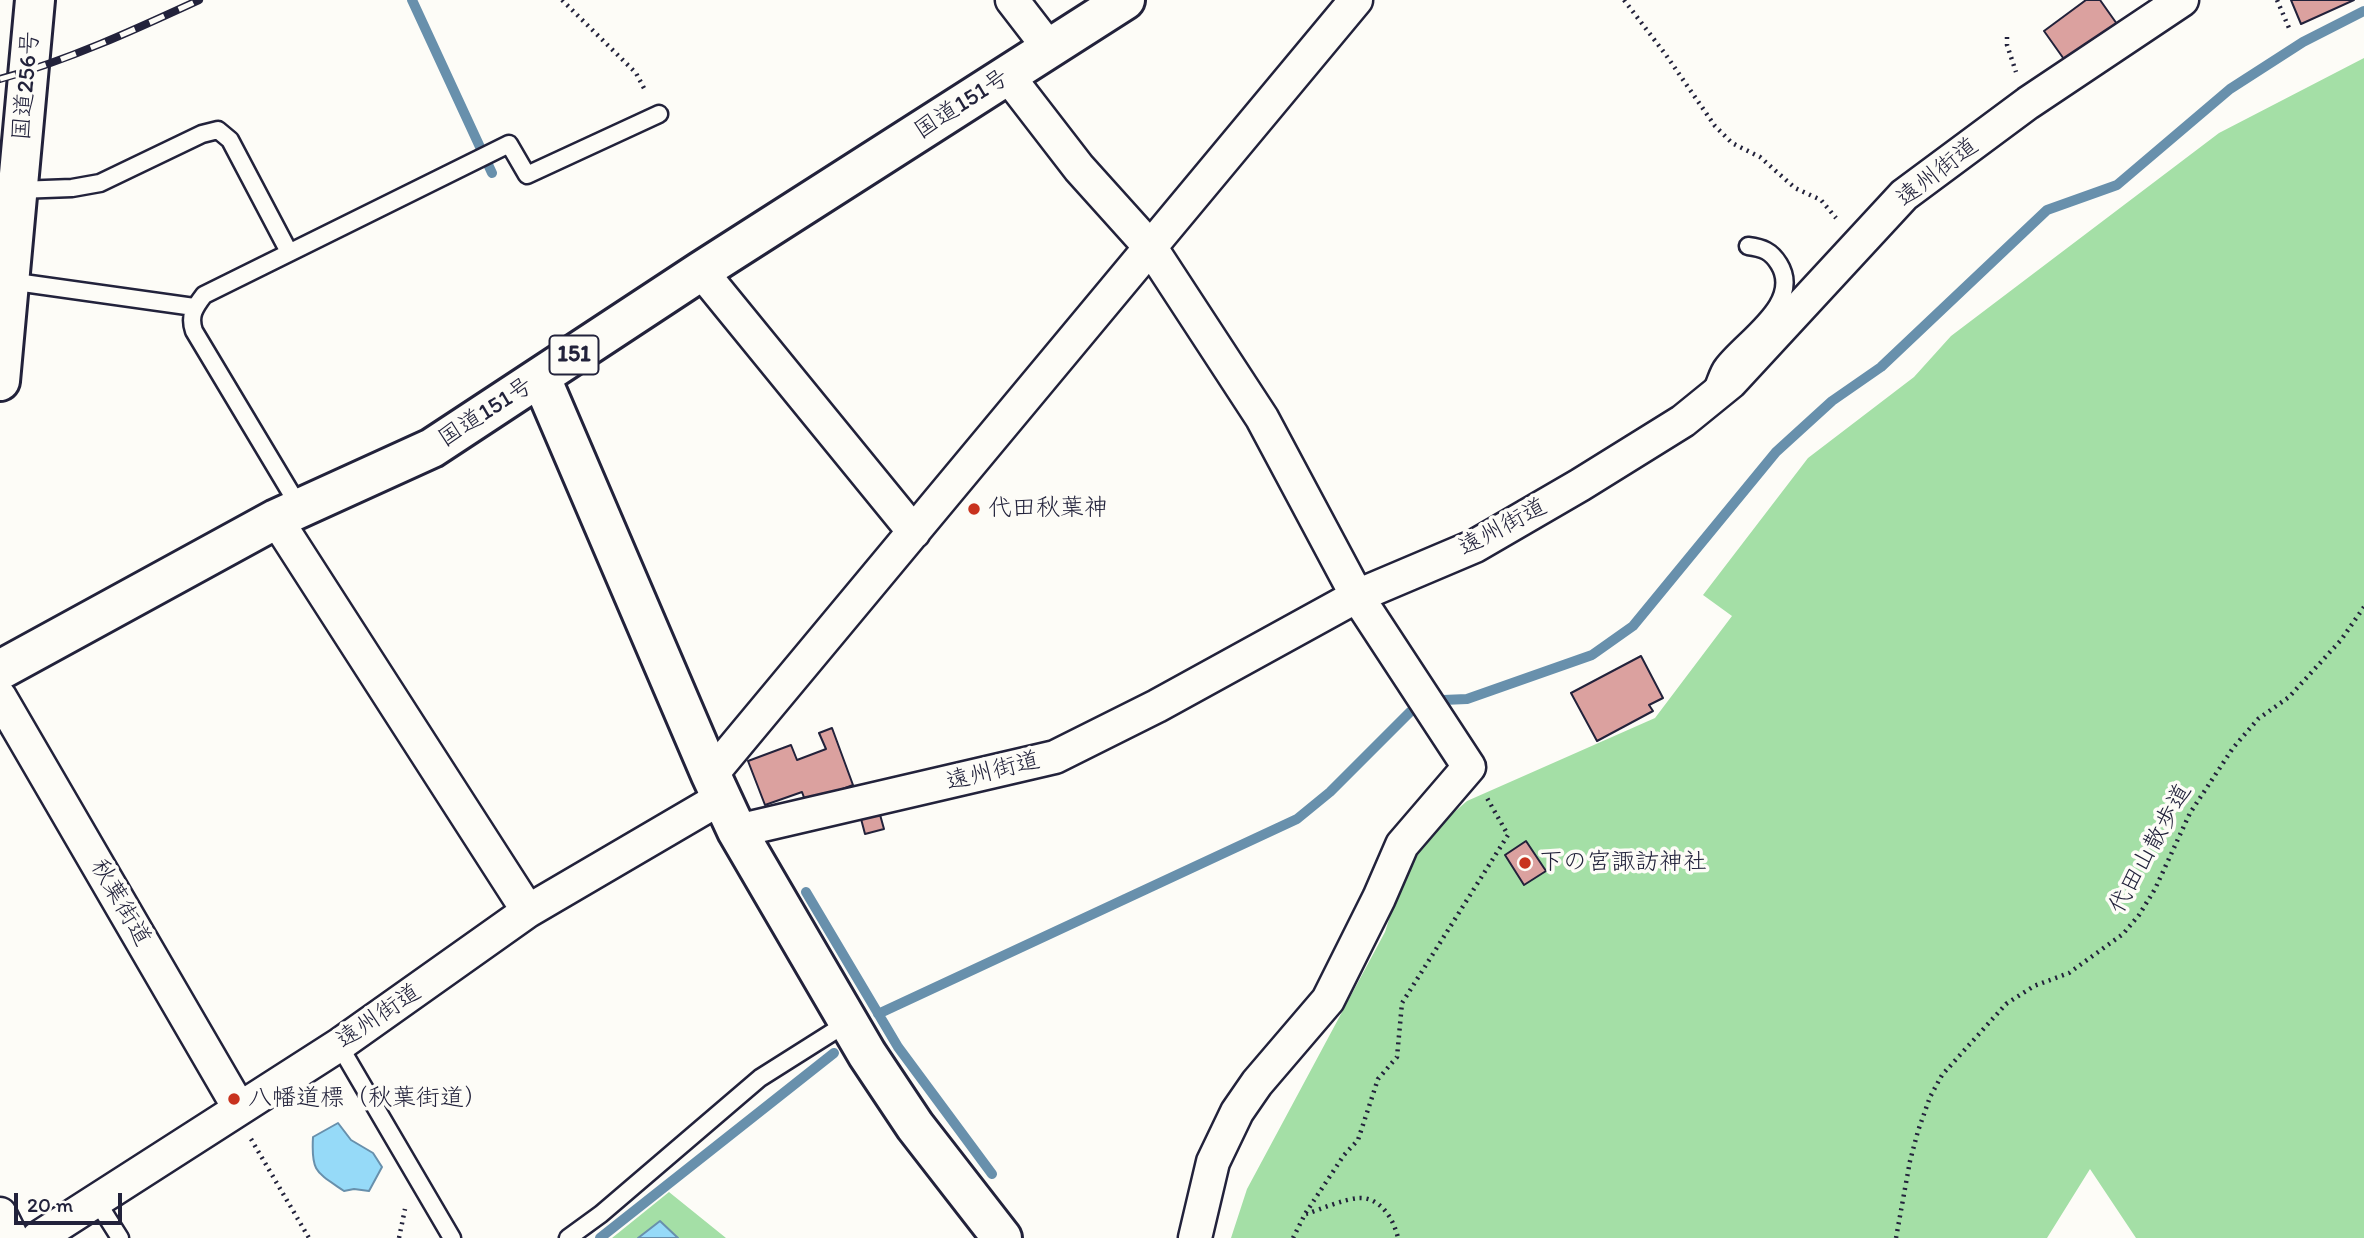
<!DOCTYPE html>
<html>
<head>
<meta charset="utf-8">
<style>
	body { margin:0 }
	#map { position:relative; width:2364px; height:1238px; overflow:hidden; background:#fdfcf7; font-family:Itim,sans-serif }
	canvas { display:block }
	.scale { position:absolute; left:14px; top:1193px; width:108px; height:32px; box-sizing:border-box; border:4px solid #22223b; border-top:0; padding-left:9px; font-size:21px; line-height:24px; white-space:nowrap; color:#22223b; -webkit-text-stroke:5px #fdfcf7; paint-order:stroke }
</style>
</head>
<body>
<div id="map">
<canvas width="2364" height="1238"></canvas>
<div class="scale">20 m</div>
</div>
<script>
const context = document.querySelector('canvas').getContext('2d');
context.lineJoin = 'round';
function paint(path, color) {
  context.fillStyle = color;
  context.fill(path, 'evenodd');
}
function trace(path, color, width, dash) {
  context.strokeStyle = color;
  context.lineWidth = width;
  context.lineCap = dash ? 'butt' : 'round';
  context.setLineDash(dash || []);
  context.stroke(path);
}
function write(font, color, halo, rows, align = 'center') {
  context.font = font + ' Itim,"Klee One",sans-serif';
  context.lineWidth = 7;
  context.setLineDash([]);
  context.textBaseline = 'middle';
  context.strokeStyle = halo;
  context.fillStyle = color;
  for (const [text, x, y, turn = 0] of rows) {
    context.save();
    context.translate(x, y);
    context.rotate((+turn || 0) * Math.PI / 180);
    context.textAlign = isNaN(turn) ? turn : align;
    if (halo) context.strokeText(text, 0, 0);
    context.fillText(text, 0, 0);
    context.restore();
  }
}
paint(new Path2D(`
	M2364,58V1238H2136L2090,1169L2047,1238H1231L1247,1189L1385,932L1411,850L1467,801L1655,718L1732,616L1703,595L1808,458L1914,377L1951,336L2219,133Z
	M669,1192L726,1238H612Z`), '#a4dfa6');
const water = new Path2D(`
	M338,1123L351,1140L373,1153L382,1167L369,1191L354,1189L344,1191C316,1172 311,1172 313,1137Z
	M660,1221L678,1238H638Z`);
paint(water, '#96daf8');
trace(water, '#6890ac', 2);
trace(new Path2D(`
	M412,0L492,173
	M1443,700L1467,699L1592,655L1633,626L1776,452L1832,401L1881,367L2047,210L2117,185L2230,89L2303,42L2364,11
	M806,892L898,1047L992,1174
	M878,1014L1297,819L1330,792L1410,712
	M600,1238L834,1053`), '#6890ac', 10);
const building = new Path2D(`
	M2086,0H2100L2117,24L2066,62L2044,31Z
	M2291,0H2354L2301,24Z
	M1641,656L1663,698L1649,705L1653,711L1597,741L1571,693Z
	M832,728L853,785L806,803L802,792L765,805L748,761L791,745L797,760L826,749L819,733Z
	M879,811L884,829L865,834L860,815Z
	M1526,841L1546,871L1524,885L1505,855Z`);
paint(building, '#dba19f');
trace(building, '#22223b', 2);
const service = new Path2D(`
	M18,190L72,188L100,183L202,134L218,130L230,140L289,252
	M9,281L194,307
	M1712,389C1716,381 1718,371 1723,365C1743,338 1803,303 1779,264C1771,251 1763,248 1748,246
	M300,508L194,331C189,316 194,308 204,295L509,144L527,175L659,114
	M339,1045L452,1238
	M96,1200L120,1238
	M568,1238L601,1214L760,1078L847,1023`);
const minor = new Path2D(`
	M1012,0L1049,48
	M1008,76L1079,168L1151,248L1262,418L1357,596L1469,767L1402,845L1379,898L1328,1000L1257,1083L1237,1112L1213,1162L1195,1238
	M701,271L914,532
	M276,519L528,911
	M0,697L239,1108
	M711,775L1356,0
	M737,831L1055,757L1157,706L1357,596L1475,546L1580,485L1683,421L1731,382L1904,195L2028,103L2182,0
	M0,1214L12,1238
	M38,1238L339,1045L528,911L721,798`);
const tertiary = new Path2D(`
	M541,378L711,775L737,831L867,1054L915,1126L1002,1238`);
const trunk = new Path2D(`
	M0,381L35,0
	M0,670L276,519L432,448L701,271L1125,0`);
trace(service, '#22223b', 21);
trace(minor, '#22223b', 37);
trace(tertiary, '#22223b', 44);
trace(trunk, '#22223b', 44);
trace(new Path2D(`
	M562,0L636,73L646,92
	M1624,0L1666,55L1715,126L1732,143L1760,157L1795,188L1821,200L1836,218
	M2277,0L2289,28
	M2007,37V45L2016,72
	M251,1139L309,1238
	M1306,1214C1321,1209 1344,1199 1359,1198C1381,1197 1394,1220 1398,1238
	M399,1238L405,1209
	M1293,1238L1305,1214L1344,1155L1358,1140L1378,1079L1397,1057L1402,1003L1508,835L1487,798
	M1896,1238L1910,1161L1918,1131L1930,1097L1942,1075L2006,1004L2034,986L2069,973L2123,934L2139,915L2155,889L2190,813L2233,748L2258,719L2289,697L2341,640L2364,607`), '#22223b', 4.5, [2, 5]);
trace(service, '#fdfcf7', 16);
trace(minor, '#fdfcf7', 32);
trace(tertiary, '#fdfcf7', 38);
trace(trunk, '#fdfcf7', 38);
const rail = new Path2D(`
	M0,79C69,60 134,30 199,0`);
trace(rail, '#22223b', 8);
trace(rail, '#fdfcf7', 5, [16]);
for (const [x, y, r, color] of [
	[974,509,7,"#c8321e"],
	[1525,863,7,"#c8321e"],
	[234,1099,7,"#c8321e"]
]) {
  const dot = new Path2D();
  dot.arc(x, y, r, 0, 2 * Math.PI);
  context.fillStyle = color;
  context.fill(dot);
  trace(dot, '#fdfcf7', 2.5);
}
for (const [x, y, w] of [
	[574,355,49]
]) {
  const box = new Path2D();
  box.roundRect(x - w / 2, y - 19.5, w, 39, 5);
  context.fillStyle = '#fdfcf7';
  context.fill(box);
  trace(box, '#22223b', 2);
}
write('bold 23px', '#22223b', null, [
	["151",574,355]
]);
write('24px', '#22223b', '#fdfcf7', [
	["国道256号",27,86,-85],
	["国道151号",962,105,-33],
	["遠州街道",1938,173,-38],
	["国道151号",486,413,-33],
	["遠州街道",1503,528,-28],
	["遠州街道",993,772,-14],
	["代田山散歩道",2151,849,-61],
	["秋葉街道",120,903,60],
	["遠州街道",379,1017,-34]
]);
write('24px', '#22223b', '#fdfcf7', [
	["代田秋葉神",988,509],
	["下の宮諏訪神社",1539,863],
	["八幡道標（秋葉街道）",248,1099]
], 'left');
</script>
</body>
</html>
